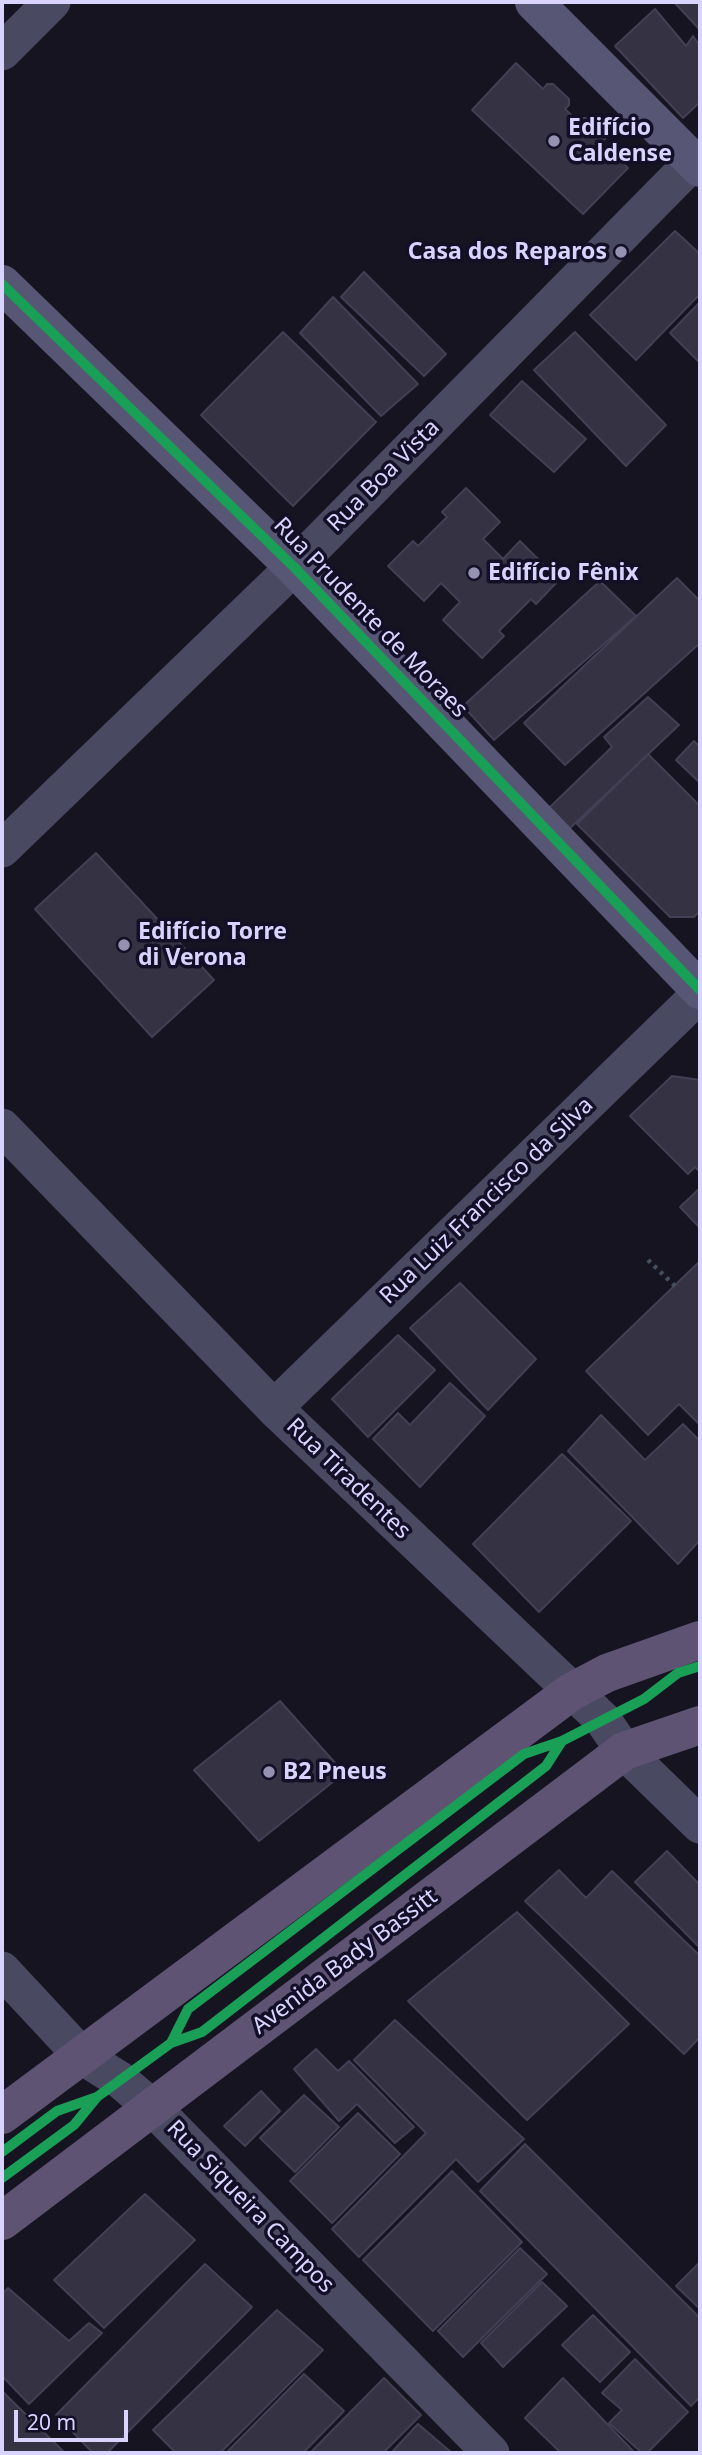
<!DOCTYPE html>
<html>
<head>
<meta charset="utf-8">
<style>
	body { margin:0 }
	#map { position:relative; width:702px; height:2455px; overflow:hidden; background:#161421; font-family:"Noto Sans",sans-serif }
	canvas { display:block }
	.frame { position:absolute; inset:0; border:4px solid #d9d4ff; pointer-events:none }
	.scale { position:absolute; left:14px; top:2410px; width:114px; height:32px; box-sizing:border-box; border:4px solid #d9d4ff; border-top:0; padding-left:9px; font-size:21px; line-height:24px; white-space:nowrap; color:#d9d4ff; -webkit-text-stroke:5px #130f26; paint-order:stroke }
</style>
</head>
<body>
<div id="map">
<canvas width="702" height="2455"></canvas>
<div class="frame"></div>
<div class="scale">20 m</div>
</div>
<script>
const context = document.querySelector('canvas').getContext('2d');
context.lineJoin = 'round';
function paint(path, color) {
  context.fillStyle = color;
  context.fill(path, 'evenodd');
}
function trace(path, color, width, dash) {
  context.strokeStyle = color;
  context.lineWidth = width;
  context.lineCap = dash ? 'butt' : 'round';
  context.setLineDash(dash || []);
  context.stroke(path);
}
function write(font, color, halo, rows, align = 'center') {
  context.font = font + ' "Noto Sans",sans-serif';
  context.lineWidth = 7;
  context.setLineDash([]);
  context.textBaseline = 'middle';
  context.strokeStyle = halo;
  context.fillStyle = color;
  for (const [text, x, y, turn = 0] of rows) {
    context.save();
    context.translate(x, y);
    context.rotate((+turn || 0) * Math.PI / 180);
    context.textAlign = isNaN(turn) ? turn : align;
    if (halo) context.strokeText(text, 0, 0);
    context.fillText(text, 0, 0);
    context.restore();
  }
}
const building = new Path2D(`
	M674,2H700V30Z
	M655,9L686,46L693,36L700,46V102L683,118L615,46Z
	M516,63L543,89L547,84H553L569,99V105L565,109L579,122L583,118H590L605,132V139L601,143L628,168L583,214L472,110Z
	M675,231L700,254V294L636,360L590,315Z
	M364,272L446,354L424,376L341,297Z
	M333,297L418,384L381,416L300,333Z
	M700,302V363L670,333Z
	M283,332L376,422L293,506L201,415Z
	M575,332L666,425L626,466L534,370Z
	M522,381L586,439L554,472L490,415Z
	M466,488L500,522L483,539L503,559L520,541L559,580L536,604L531,599L499,631L504,636L482,658L443,620L460,602L441,583L424,601L388,566L413,541L418,546L447,517L442,512Z
	M677,578L700,601V643L565,765L524,723Z
	M600,581L636,616L494,740L463,706Z
	M648,697L679,725L568,830L548,809L612,747L604,737Z
	M694,741L700,747V783L676,760Z
	M648,754L700,806V911L694,917H670L577,824Z
	M96,853L214,980L152,1037L35,909Z
	M672,1076L700,1080V1172L695,1167L688,1174L630,1116Z
	M700,1188V1228L680,1207Z
	M700,1261V1425L679,1404L648,1435L586,1371Z
	M460,1283L536,1359L488,1410L410,1328Z
	M398,1335L435,1370L368,1437L332,1399Z
	M450,1383L485,1416L420,1487L373,1439L398,1413L410,1425Z
	M601,1415L645,1460L683,1424L700,1441V1540L678,1564L568,1451Z
	M562,1454L631,1521L539,1612L473,1544Z
	M280,1701L344,1773L259,1841L194,1770Z
	M667,1851L700,1885V1948L635,1882Z
	M559,1870L586,1898L612,1871L700,1956V2037L684,2054L525,1901Z
	M517,1912L629,2024L527,2120L408,2001Z
	M395,2020L524,2139L478,2182L456,2159L359,2257L332,2229L426,2133L354,2060Z
	M316,2049L338,2071L349,2061L414,2127L395,2143L357,2104L339,2121L294,2069Z
	M261,2091L280,2111L245,2146L224,2126Z
	M304,2095L339,2127L295,2172L260,2138Z
	M358,2113L400,2154L332,2223L290,2181Z
	M525,2144L700,2318V2397L691,2406L480,2191Z
	M452,2171L522,2242L433,2331L363,2260Z
	M145,2194L195,2240L104,2328L54,2280Z
	M520,2248L547,2274L463,2357L438,2331Z
	M700,2262V2309L676,2286Z
	M205,2264L252,2307L107,2453H93L56,2415Z
	M542,2282L567,2306L503,2367L481,2343Z
	M8,2288L69,2341L89,2323L102,2333L29,2404L2,2376V2294Z
	M277,2310L323,2350L220,2453H176L153,2430Z
	M593,2315L630,2352L600,2382L562,2345Z
	M635,2359L688,2412L647,2453H642L609,2423L622,2410L602,2393Z
	M304,2374L344,2411L303,2453H226Z
	M384,2378L421,2415L383,2453H310Z
	M563,2378L635,2453H561L525,2418Z
	M2,2391L65,2453H2Z
	M418,2424L452,2453H391Z`);
paint(building, '#343243');
trace(building, '#433f54', 2);
trace(new Path2D(`
	M648,1260L675,1286`), '#44505f', 4.5, [3.5, 5]);
trace(new Path2D(`
	M2,52L52,2
	M2,849L294,567L694,161
	M2,1127L274,1408L603,1720L624,1751L700,1825
	M274,1408L700,994
	M2,1970L82,2056L120,2080L153,2108L491,2453`), '#4a4962', 37);
trace(new Path2D(`
	M534,2L700,168
	M2,284L294,567L700,990`), '#575674', 38);
trace(new Path2D(`
	M2,2115L571,1692L607,1673L700,1640
	M2,2221L624,1751L700,1725`), '#5e5373', 38);
trace(new Path2D(`
	M2,284L294,567L700,990
	M171,2043L188,2009L524,1754L562,1741L644,1699L678,1673L700,1666
	M2,2152L57,2111L97,2097
	M2,2178L74,2125L97,2097L171,2043L202,2032L546,1766L562,1741`), '#1a9f57', 10);
for (const [x, y, r, color] of [
	[554,141,7,"#9591b1"],
	[621,252,7,"#9591b1"],
	[474,573,7,"#9591b1"],
	[124,945,7,"#9591b1"],
	[269,1772,7,"#9591b1"]
]) {
  const dot = new Path2D();
  dot.arc(x, y, r, 0, 2 * Math.PI);
  context.fillStyle = color;
  context.fill(dot);
  trace(dot, '#130f26', 2.5);
}
write('bold 23px', '#d9d4ff', '#130f26', [
	["Edifício",568,128],
	["Caldense",568,154],
	["Casa dos Reparos",607,252,"right"],
	["Edifício Fênix",488,573],
	["Edifício Torre",138,932],
	["di Verona",138,958],
	["B2 Pneus",283,1772]
], 'left');
write('23px', '#d9d4ff', '#130f26', [
	["Rua Boa Vista",384,476,-45],
	["Rua Prudente de Moraes",370,618,46],
	["Rua Luiz Francisco da Silva",487,1201,-44],
	["Rua Tiradentes",348,1479,44],
	["Avenida Bady Bassitt",345,1962,-37],
	["Rua Siqueira Campos",250,2207,46]
]);
</script>
</body>
</html>
